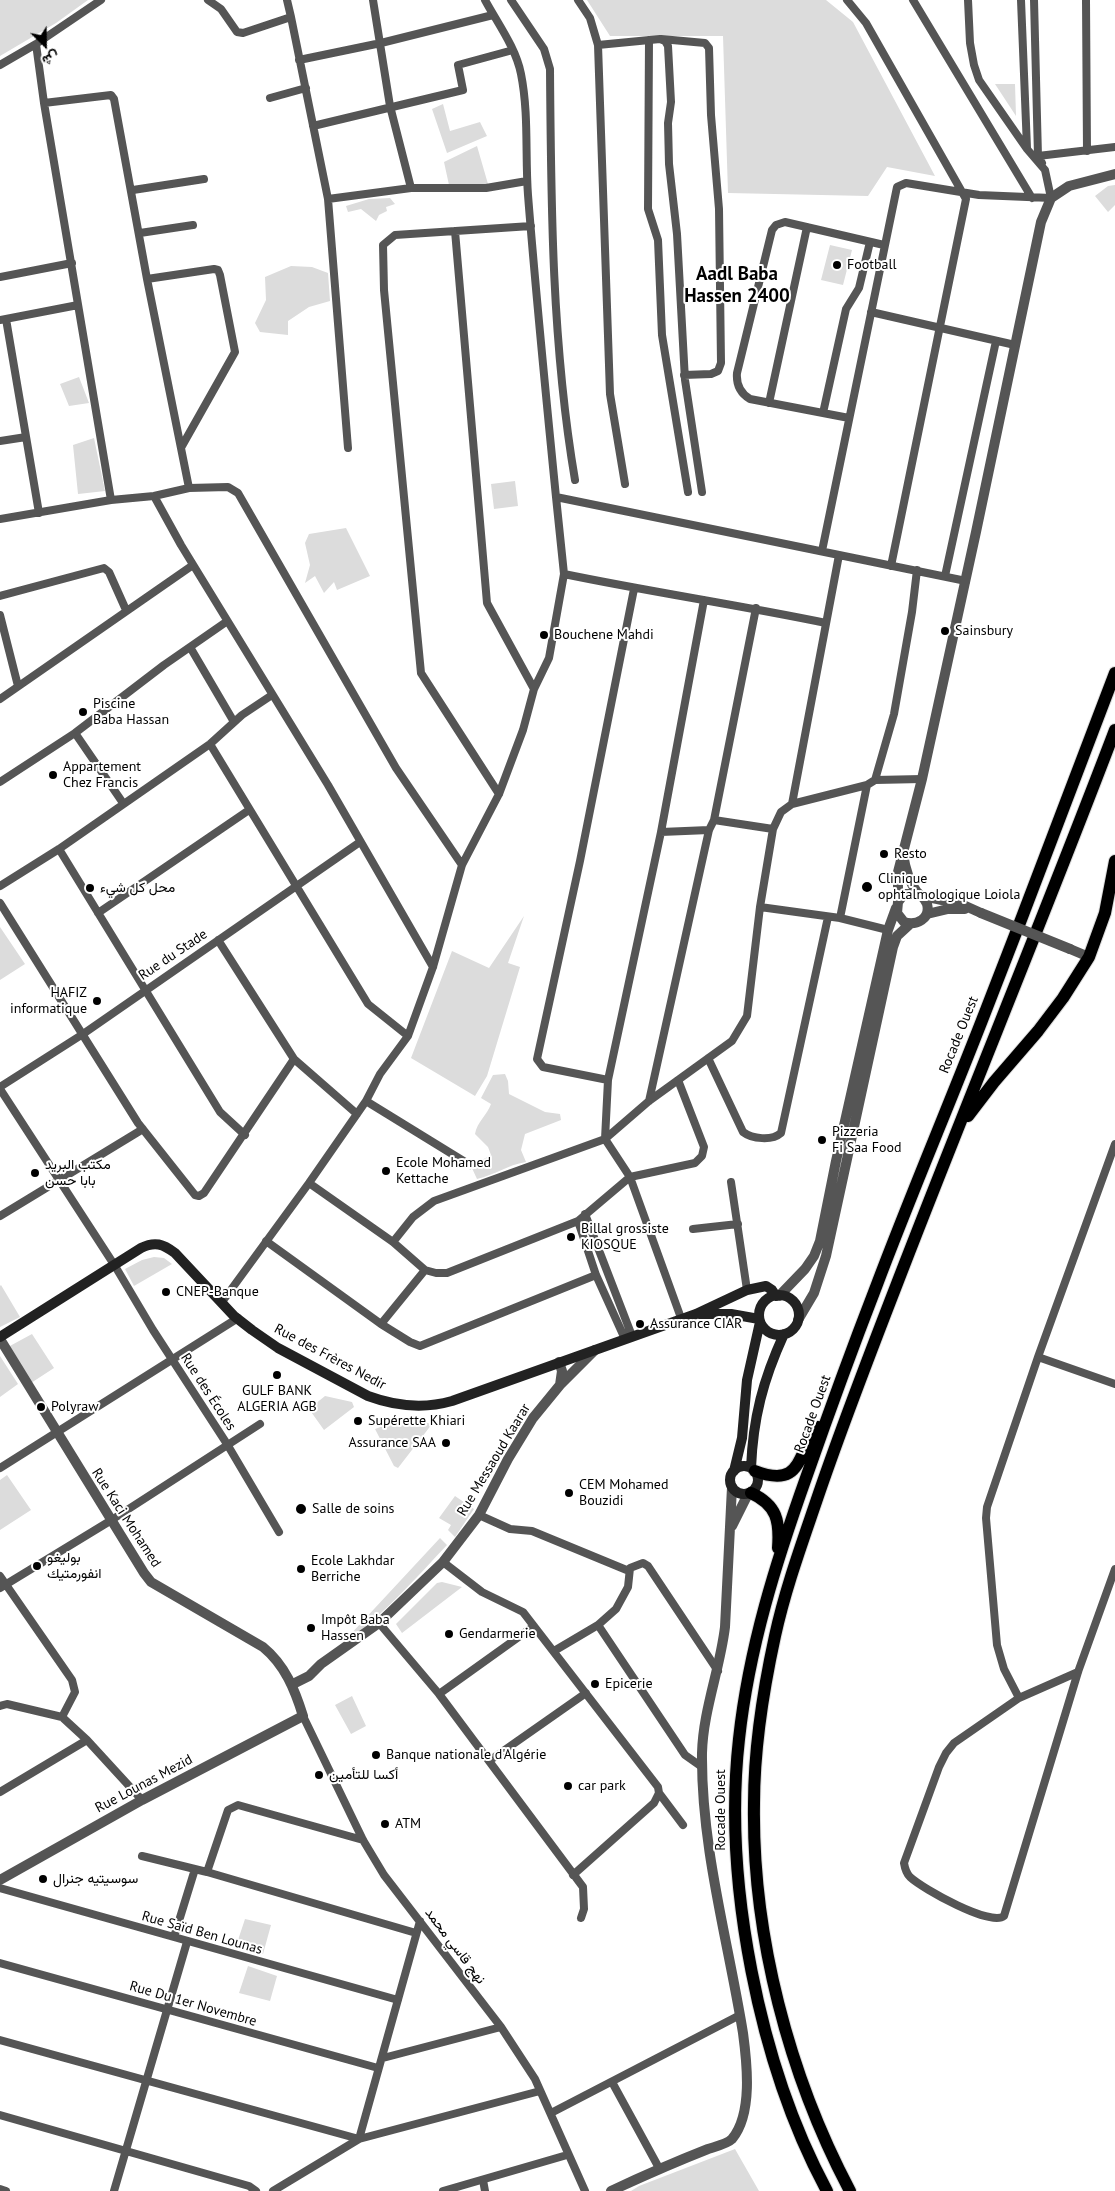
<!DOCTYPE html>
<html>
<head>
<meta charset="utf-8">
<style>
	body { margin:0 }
	#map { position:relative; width:1115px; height:2191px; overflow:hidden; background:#fff; font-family:"PT Sans",Vazirmatn,sans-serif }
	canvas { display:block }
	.north { position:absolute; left:20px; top:20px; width:50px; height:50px; -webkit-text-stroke:4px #fff; paint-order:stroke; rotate:157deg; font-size:14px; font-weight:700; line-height:20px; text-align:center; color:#000 }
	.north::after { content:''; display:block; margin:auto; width:18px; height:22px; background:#000; clip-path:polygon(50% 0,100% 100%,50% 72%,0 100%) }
</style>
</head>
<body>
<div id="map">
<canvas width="1115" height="2191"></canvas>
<div class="north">ش</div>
</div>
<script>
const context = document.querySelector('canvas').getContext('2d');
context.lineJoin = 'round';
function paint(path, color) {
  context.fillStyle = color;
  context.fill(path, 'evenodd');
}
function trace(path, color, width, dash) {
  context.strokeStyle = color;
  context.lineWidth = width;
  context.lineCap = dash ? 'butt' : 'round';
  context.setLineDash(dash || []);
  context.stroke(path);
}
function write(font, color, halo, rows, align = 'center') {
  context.font = font + ' "PT Sans",Vazirmatn,sans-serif';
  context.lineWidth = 4;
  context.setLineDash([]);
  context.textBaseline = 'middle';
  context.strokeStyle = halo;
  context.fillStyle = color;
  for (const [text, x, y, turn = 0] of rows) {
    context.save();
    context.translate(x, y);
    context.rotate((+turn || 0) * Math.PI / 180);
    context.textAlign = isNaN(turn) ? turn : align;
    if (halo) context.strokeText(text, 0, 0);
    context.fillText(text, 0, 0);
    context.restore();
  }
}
paint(new Path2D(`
	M0,0H88L56,23L0,56Z
	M587,0H826L853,22L935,176L887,167L868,196L728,193L723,36H610Z
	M995,84H1015L1016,116Z
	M443,104L450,131L480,122L487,136L447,153L432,109Z
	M477,146L488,184L449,185L444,162Z
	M1115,185V205L1108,212L1095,196L1108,186Z
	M390,198L395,204L386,207L387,211L379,215L376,221L361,209L348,212L346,206L369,199Z
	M830,245L852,250L843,285L821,280Z
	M291,266L312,267L328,273L330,301L309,307L288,321V335L260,332L255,323L266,300L265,277Z
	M79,377L89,403L69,406L60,384Z
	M94,438L105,491L78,494L73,445Z
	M515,481L518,506L494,509L491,484Z
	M346,528L370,576L337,590L334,582L324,593L315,576L305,583L310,565L305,543L309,534Z
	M524,916L508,963L520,967L487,1076L475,1096L411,1058L452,951L489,968Z
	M0,927L25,964L0,980Z
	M505,1074L508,1081L509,1094L545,1112L560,1114L561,1120L525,1134L521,1150L526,1162C507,1165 495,1175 477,1179L471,1166L491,1155L488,1147L475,1134C477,1122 487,1115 491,1104L481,1098L493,1075Z
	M154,1257L164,1258L172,1264L134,1286L125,1269L142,1260Z
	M1,1285L20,1317L0,1327V1286Z
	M32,1334L54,1368L31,1383L8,1347Z
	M0,1356L18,1384L0,1397Z
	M325,1396L352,1402L354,1407L324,1430L309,1409Z
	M405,1418L432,1424L398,1468L394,1466L375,1429Z
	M7,1475L31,1510L0,1530V1480Z
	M455,1496L474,1509L455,1537L448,1530L451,1525L439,1518Z
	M440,1538L447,1545C416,1578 387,1611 351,1638L348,1637Z
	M442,1582L462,1587L402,1633L396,1624L437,1583Z
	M352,1696L366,1726L351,1734L335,1705Z
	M245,1919L271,1925L263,1954L236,1946Z
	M248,1966L277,1976L270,2001L239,1993Z
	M735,2149L759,2191H631L639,2186Z`), '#dcdcdc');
const trunk = new Path2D(`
	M968,1116L994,1082L1038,1031L1063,998L1089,957L1105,913L1115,861
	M755,1471C803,1489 796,1454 818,1427
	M751,1493C777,1505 780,1521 778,1548
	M827,2191C759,2065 723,1881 739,1739C749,1647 776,1562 807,1475C829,1412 852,1349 876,1287C911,1194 950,1103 986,1010C1030,898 1072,785 1115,673
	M850,2191C789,2076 752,1935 754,1804C754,1748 763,1691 775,1636C785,1590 801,1546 816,1502C843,1422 874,1343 905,1263C974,1085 1047,909 1115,730`);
trace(trunk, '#dbdbdb', 14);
trace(new Path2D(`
	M208,0L221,9L237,32L243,33L291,17L287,0
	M373,0L390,106L411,188
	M485,0C498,24 516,48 521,74C529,114 525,155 528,195C536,296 546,397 556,497L966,581
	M511,0L544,49L550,69C551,206 552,345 575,480
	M578,0L590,18L598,45L610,394L625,484
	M847,0L866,23L966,199L891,566
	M913,0L1032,198
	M1021,0L1027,148
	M1034,0L1038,156L1042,163
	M1086,0L1087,151
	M291,17L328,199L348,448
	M661,39L705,43L709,48L711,115L719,209L721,363L718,371L711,374L684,375
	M649,40L648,209L658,240L662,335L688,492
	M36,44L44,103
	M598,45L660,39L665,41L668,46L671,102L668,123L669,164L677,234L685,380L702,492
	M299,60L381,43L493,15
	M0,65L36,44L101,0
	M270,98L306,88
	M313,126L463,90L458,65L513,50
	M1038,156L1115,147
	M133,190L204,179
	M328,199L411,188H486L527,181
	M455,231L487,603L534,689
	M140,233L193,225
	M0,277L72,263
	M147,279L214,269L218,270L220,275L235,352L182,446
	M871,312L1015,345
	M6,319L39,513
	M0,320L78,305
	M769,403L807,227
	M823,413L846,309L859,288L870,242
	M849,418L750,399C740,393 736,385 737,373L772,230L776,225L785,222L884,245
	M0,441L26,437
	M154,496L181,545L328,785L433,967
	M111,500L44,103L111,95L114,99L147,279L189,488
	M0,519L111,500L154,496L189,488L228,487L238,493L396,768L462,865
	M822,551L897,187L906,183L979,195L1051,198L1045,170L1027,149L979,80L974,65L970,43L968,0
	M564,574C651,592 739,605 826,623
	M945,576L996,341
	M0,596L104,568L109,572L126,610
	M0,615L18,686
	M190,647L234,722
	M0,699L193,565
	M75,733L123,803
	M210,744L368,1004L408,1036
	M875,780L894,714L912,612L917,570
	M0,782L75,733L164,665L226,622
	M499,794L421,673L384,290L383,245L395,235L531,226
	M792,804L839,555
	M714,820L773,829
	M661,832L709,830
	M59,849L220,1112L245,1135
	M0,886L59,849L210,744L242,715L272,695
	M0,903L138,1123L195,1195L199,1196L204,1193L294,1059
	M760,907L840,918L888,930
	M98,913L249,810
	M840,918L867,785
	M218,940L294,1059L357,1114
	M708,1058L743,1132C752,1139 772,1141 781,1133L828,917
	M608,1080L543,1067L537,1059L580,861L634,589
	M678,1080L704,1147L702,1156L695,1163L630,1177L605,1139L649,1101L732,1041L747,1016L760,907L773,829L781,812L792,804L867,785L875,780L922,779
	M0,1087L83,1034L360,842
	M0,1089L115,1266L153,1330L227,1444L279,1532
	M366,1101L470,1165
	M649,1101L709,830L714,820L756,608
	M731,1182L747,1290
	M309,1183L393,1242L425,1270L436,1273H447L578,1221L630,1177L681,1318
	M585,1214L632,1336
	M0,1216L143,1129
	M578,1221L596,1275L625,1339
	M693,1229L738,1224
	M266,1241L381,1324L410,1342L420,1346L596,1275
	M393,1242L413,1217L434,1201L605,1139L608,1080L661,832L704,600
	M222,1302L309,1183L366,1101L380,1074L408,1036L433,967L462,865L499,794L523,730L534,689L549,658L564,574L556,497
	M381,1324L425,1270
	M1038,1357L1115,1384
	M0,1468L238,1318
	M479,1515L510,1529L532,1531L629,1571
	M443,1562L482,1592L523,1612L658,1787L659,1793L654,1803L573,1875
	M0,1576L72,1680L75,1692L62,1717L87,1740L142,1800
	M0,1588L110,1521L260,1424
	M379,1623L439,1694L583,1887L584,1909L581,1918
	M598,1625L616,1609L628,1587L630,1568L643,1563L648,1566L718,1671
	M554,1651L598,1625L685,1755L702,1767
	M1078,1672L1019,1698L954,1743L946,1753L939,1767L904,1863C905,1869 906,1873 910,1877C923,1889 991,1927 1004,1916L1078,1672L1115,1569
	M439,1694L534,1626
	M1019,1698L1004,1669L997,1645L986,1518L987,1507L1038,1357L1115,1144
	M0,1706L7,1704L62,1717
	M303,1716L363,1840L384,1875L501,2027L535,2079L585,2191
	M489,1761L586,1693
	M0,1792L87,1740
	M659,1793L683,1825
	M142,1856L207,1872L416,1933
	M207,1872L228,1810L238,1805L363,1840
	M0,1888L398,2000
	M174,1937L195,1869
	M0,1963L378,2068
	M0,2040L359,2139L540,2091
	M383,2058L501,2027
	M612,2082L659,2168
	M551,2113L740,2015
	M0,2115L249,2186L256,2191
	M483,2180L485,2191
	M0,2189L6,2191
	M114,2191L187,1942
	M273,2191L359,2139L420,1921
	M443,2191L567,2155`), '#555', 8);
trace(new Path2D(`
	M903,854C905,867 909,882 917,892C921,896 925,898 927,904C931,919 916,926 904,922L897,913L898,902L904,894H918
	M923,896L961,904L981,913
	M898,902V872L922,779L976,532L1041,222L1051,198L1069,186L1115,174
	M927,914L948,909H965
	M1070,949L1089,957
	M779,1296L805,1269L814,1256L820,1241L836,1161L888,930L896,908
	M798,1320L814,1293L826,1256L893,947L897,936L910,924
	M0,1339L144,1573L151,1582L263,1647C285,1665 295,1690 303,1716L142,1800L0,1880
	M559,1362L562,1371L560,1385
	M732,1526L748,1494
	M293,1684L309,1676L321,1664L379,1623L443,1562L479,1515L508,1459L533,1418L560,1385L595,1350
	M611,2191C643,2176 675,2162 708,2149C714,2147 727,2144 732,2139C753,2114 747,2063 743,2033C728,1940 701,1848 702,1753C703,1711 720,1669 725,1627L732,1487`), '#555', 10);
trace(new Path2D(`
	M759 1315a20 20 0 1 1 40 0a20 20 0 1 1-40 0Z
	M699,1314H731L759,1319
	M0,1337L141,1248C155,1241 163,1244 175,1253L234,1316L252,1330L278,1348L368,1396C395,1406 424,1409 452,1401L696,1314L747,1290L766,1286L772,1290L776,1296
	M730 1480a14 14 0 1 1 28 0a14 14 0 1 1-28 0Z
	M751,1468C753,1418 763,1380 784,1334
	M734,1471L742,1438L747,1380L760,1322`), '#222', 10);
trace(trunk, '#000', 12);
trace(new Path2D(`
	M981,913L1070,949`), '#555', 10);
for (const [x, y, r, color] of [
	[837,265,5,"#000"],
	[945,631,5,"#000"],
	[544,635,5,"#000"],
	[83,712,5,"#000"],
	[53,775,5,"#000"],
	[884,854,5,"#000"],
	[867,887,6,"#000"],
	[90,888,5,"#000"],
	[97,1001,5,"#000"],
	[822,1140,5,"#000"],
	[386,1171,5,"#000"],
	[35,1173,5,"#000"],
	[571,1237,5,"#000"],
	[166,1292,5,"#000"],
	[640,1324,5,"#000"],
	[277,1375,5,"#000"],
	[41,1407,5,"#000"],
	[358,1421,5,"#000"],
	[446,1443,5,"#000"],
	[569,1493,5,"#000"],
	[301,1509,6,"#000"],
	[37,1566,5,"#000"],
	[301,1569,5,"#000"],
	[311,1628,5,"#000"],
	[449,1634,5,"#000"],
	[595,1684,5,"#000"],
	[376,1755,5,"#000"],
	[319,1775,5,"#000"],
	[568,1786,5,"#000"],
	[385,1824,5,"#000"],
	[43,1879,5,"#000"]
]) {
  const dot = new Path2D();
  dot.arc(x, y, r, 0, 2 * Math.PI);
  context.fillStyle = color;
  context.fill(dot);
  trace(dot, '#fff', 2);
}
write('14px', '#000', '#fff', [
	["Football",847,265],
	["Sainsbury",955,631],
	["Bouchene Mahdi",554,635],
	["Piscine",93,704],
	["Baba Hassan",93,720],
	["Appartement",63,767],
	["Chez Francis",63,783],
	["Resto",894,854],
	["Clinique",878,879],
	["ophtalmologique Loiola",878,895],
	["محل كل شيء",100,888],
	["HAFIZ",87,993,"right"],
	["informatique",87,1009,"right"],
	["Pizzeria",832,1132],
	["Fi Saa Food",832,1148],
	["Ecole Mohamed",396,1163],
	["Kettache",396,1179],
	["مكتب البريد",45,1165],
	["بابا حسن",45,1181],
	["Billal grossiste",581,1229],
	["KIOSQUE",581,1245],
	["CNEP-Banque",176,1292],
	["Assurance CIAR",650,1324],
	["GULF BANK",277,1391,"center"],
	["ALGERIA AGB",277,1407,"center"],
	["Polyraw",51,1407],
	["Supérette Khiari",368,1421],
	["Assurance SAA",436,1443,"right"],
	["CEM Mohamed",579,1485],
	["Bouzidi",579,1501],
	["Salle de soins",312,1509],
	["بوليغو",47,1558],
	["انفورمتيك",47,1574],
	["Ecole Lakhdar",311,1561],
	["Berriche",311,1577],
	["Impôt Baba",321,1620],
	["Hassen",321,1636],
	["Gendarmerie",459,1634],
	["Epicerie",605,1684],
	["Banque nationale d'Algérie",386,1755],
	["أكسا للتأمين",329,1775],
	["car park",578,1786],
	["ATM",395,1824],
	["سوسيتيه جنرال",53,1879]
], 'left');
write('14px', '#000', '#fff', [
	["Rue du Stade",173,955,-34],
	["Rocade Ouest",959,1035,-68],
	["Rue des Frères Nedir",330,1357,28],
	["Rue des Écoles",208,1392,57],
	["Rocade Ouest",813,1414,-70],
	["Rue Messaoud Kaarar",494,1460,-59],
	["Rue Kaci Mohamed",126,1518,57],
	["Rue Lounas Mezid",144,1784,-28],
	["Rocade Ouest",721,1810,-90],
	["Rue Saïd Ben Lounas",202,1933,16],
	["نهج قاسي محمد",455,1946,53],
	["Rue Du 1er Novembre",193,2004,16]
]);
write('bold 19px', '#000', '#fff', [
	["Aadl Baba",737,275],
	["Hassen 2400",737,297]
]);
</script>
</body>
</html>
